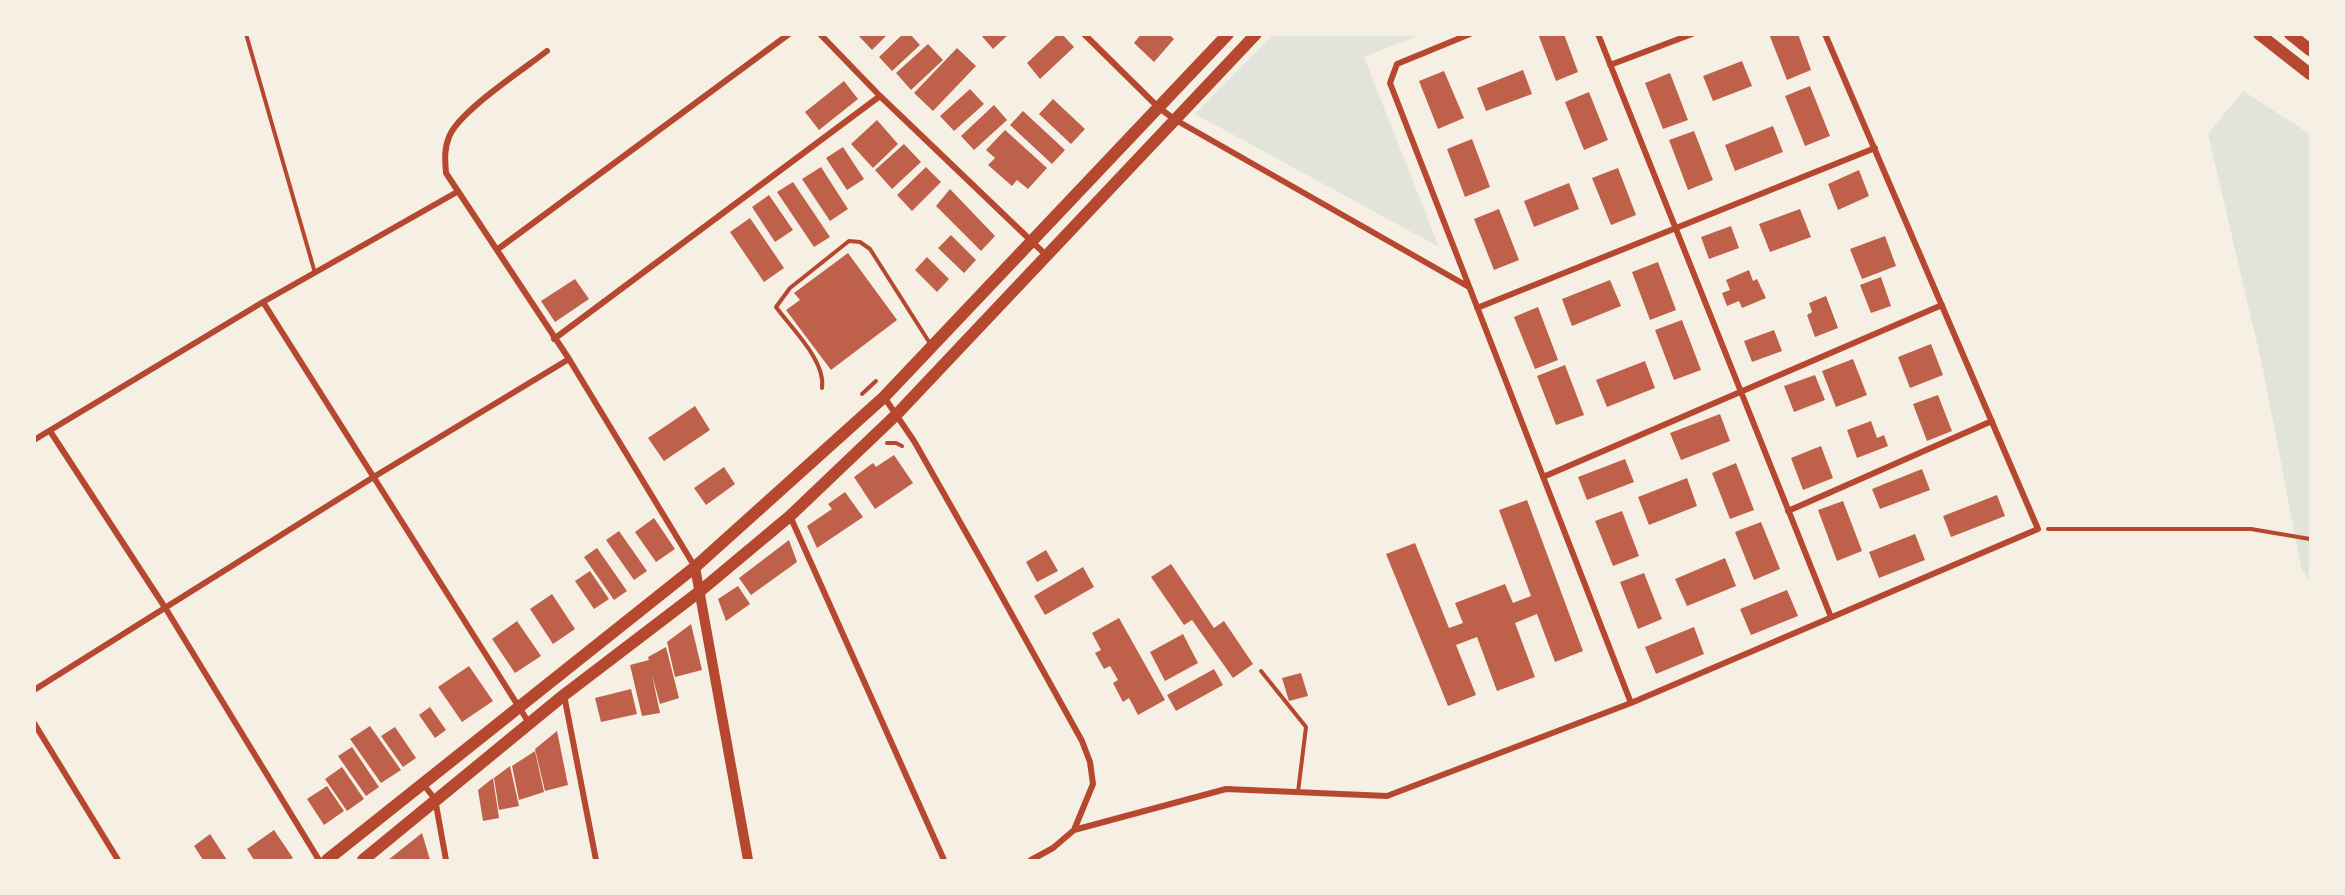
<!DOCTYPE html>
<html>
<head>
<meta charset="utf-8">
<style>
	body { margin:0 }
	#map { position:relative; width:2345px; height:895px; overflow:hidden; background:#f6efe4; font-family:Literata,serif }
	canvas { display:block }
	.frame { position:absolute; inset:0; border:36px solid #f6efe4; pointer-events:none }
</style>
</head>
<body>
<div id="map">
<canvas width="2345" height="895"></canvas>
<div class="frame"></div>
</div>
<script>
const context = document.querySelector('canvas').getContext('2d');
context.lineJoin = 'round';
function paint(path, color) {
  context.fillStyle = color;
  context.fill(path, 'evenodd');
}
function trace(path, color, width, dash) {
  context.strokeStyle = color;
  context.lineWidth = width;
  context.lineCap = dash ? 'butt' : 'round';
  context.setLineDash(dash || []);
  context.stroke(path);
}
paint(new Path2D(`
	M1273,35H1420L1364,57L1439,247L1195,114Z
	M2243,91L2310,134V583L2301,567L2263,369L2208,134Z`), '#e2e4dc');
paint(new Path2D(`
	M857,34H888L872,50Z
	M903,34H910L920,45L892,71L879,57Z
	M980,34H1009L993,49Z
	M1058,34H1062L1074,47L1040,79L1027,63Z
	M1141,34H1169L1174,39L1154,62L1134,43Z
	M1538,34H1564L1578,72L1556,81Z
	M1769,34H1798L1811,70L1787,80Z
	M928,44L943,60L911,90L896,73Z
	M957,48L976,66L933,111L914,93Z
	M1742,61L1752,86L1713,101L1703,76Z
	M1523,70L1532,94L1486,111L1477,88Z
	M1444,71L1464,118L1438,129L1419,81Z
	M1670,73L1688,120L1663,129L1645,83Z
	M844,81L858,99L819,130L805,112Z
	M1810,86L1830,136L1805,146L1785,96Z
	M970,89L984,104L954,131L940,116Z
	M1589,92L1608,140L1584,150L1565,102Z
	M1053,99L1085,129L1071,144L1039,114Z
	M994,105L1007,120L974,150L961,136Z
	M1023,111L1065,150L1052,164L1010,125Z
	M877,120L898,144L873,168L851,144Z
	M1773,126L1783,152L1735,171L1725,145Z
	M1005,130L1047,168L1028,189L1017,180L1012,186L988,165L995,158L986,150Z
	M1694,131L1713,180L1688,190L1669,140Z
	M1472,139L1490,187L1465,197L1447,149Z
	M904,144L921,162L892,189L875,170Z
	M843,147L864,179L847,190L826,158Z
	M821,167L848,209L830,221L802,179Z
	M926,167L941,182L912,211L897,195Z
	M1618,168L1636,215L1611,225L1592,178Z
	M1859,170L1869,196L1838,210L1828,184Z
	M793,182L830,237L814,247L777,192Z
	M1569,183L1579,209L1534,227L1524,201Z
	M950,189L995,236L981,251L936,206Z
	M769,195L793,230L775,242L752,207Z
	M1499,209L1519,260L1494,270L1474,219Z
	M1800,209L1811,237L1770,252L1759,224Z
	M750,218L784,268L764,282L730,232Z
	M1731,226L1739,248L1709,259L1701,237Z
	M951,235L976,260L964,273L938,248Z
	M1885,236L1896,266L1862,279L1850,249Z
	M848,253L897,320L831,370L786,310L800,300L794,293Z
	M927,257L949,279L937,292L915,270Z
	M1658,262L1676,310L1650,320L1632,272Z
	M1749,270L1753,281L1757,279L1766,298L1742,308L1739,301L1727,306L1722,293L1730,290L1726,280Z
	M1881,277L1891,306L1871,313L1860,285Z
	M575,279L589,299L555,322L541,301Z
	M1610,280L1621,306L1572,326L1562,299Z
	M1826,296L1838,328L1815,337L1807,315L1812,312L1809,303Z
	M1538,307L1558,360L1535,369L1514,317Z
	M1682,320L1701,370L1674,380L1655,330Z
	M1774,330L1782,351L1752,362L1744,341Z
	M1931,344L1943,375L1910,388L1898,357Z
	M1853,359L1867,395L1836,407L1822,371Z
	M1645,361L1655,388L1607,407L1596,380Z
	M1565,365L1584,415L1556,425L1537,376Z
	M1815,375L1825,400L1794,412L1784,386Z
	M1938,395L1952,431L1927,441L1913,404Z
	M695,406L710,430L664,461L648,438Z
	M1720,414L1730,441L1681,460L1670,433Z
	M1871,421L1877,438L1884,435L1888,446L1857,458L1847,430Z
	M1821,446L1833,478L1803,490L1791,458Z
	M894,455L913,483L875,509L854,477L873,463L876,467Z
	M1625,459L1634,482L1587,500L1578,477Z
	M1736,463L1754,510L1730,519L1712,473Z
	M724,467L735,484L706,505L694,488Z
	M1922,469L1930,490L1880,509L1872,489Z
	M1687,478L1697,506L1649,525L1638,497Z
	M845,492L863,517L817,548L807,526L832,509L828,504Z
	M1997,495L2005,516L1951,537L1943,516Z
	M1527,500L1583,651L1555,662L1537,614L1515,623L1535,677L1497,691L1477,637L1456,645L1476,695L1448,706L1386,554L1415,543L1449,628L1463,623L1455,603L1505,584L1513,603L1531,596L1499,510Z
	M1843,501L1862,551L1837,561L1818,510Z
	M1622,511L1639,556L1613,566L1595,521Z
	M654,518L675,549L656,562L635,532Z
	M1761,522L1780,569L1754,580L1735,532Z
	M619,531L647,571L634,580L606,540Z
	M1915,534L1925,560L1879,578L1869,552Z
	M789,540L797,562L751,595L739,578Z
	M597,548L627,591L614,600L584,557Z
	M1046,550L1058,571L1037,582L1026,562Z
	M1725,558L1736,586L1687,606L1675,579Z
	M1171,564L1214,628L1224,621L1253,664L1233,678L1192,620L1184,625L1151,577Z
	M1083,567L1094,587L1045,615L1034,596Z
	M590,571L609,599L594,609L575,581Z
	M1644,573L1662,619L1638,629L1620,582Z
	M738,586L750,604L726,621L718,599Z
	M1787,590L1798,616L1751,635L1740,609Z
	M552,594L575,629L553,644L530,609Z
	M1119,618L1165,700L1138,715L1129,698L1123,702L1113,683L1118,680L1110,666L1104,669L1095,653L1101,650L1092,633Z
	M517,621L541,656L515,673L492,639Z
	M691,624L702,670L675,677L667,642Z
	M1694,627L1704,654L1656,674L1645,647Z
	M1183,634L1198,663L1165,681L1150,652Z
	M666,647L679,698L660,704L652,675L660,713L642,716L630,665L649,660L648,657Z
	M469,666L493,701L462,722L438,687Z
	M1214,669L1223,685L1176,711L1167,695Z
	M1301,673L1308,696L1289,701L1282,678Z
	M631,689L637,714L601,722L595,698Z
	M430,707L446,730L435,738L419,715Z
	M370,726L401,770L381,783L350,739Z
	M395,727L416,758L403,767L381,736Z
	M557,731L568,785L545,791L535,749Z
	M352,747L379,787L366,796L338,756Z
	M535,751L544,792L519,800L512,766Z
	M510,766L519,806L499,810L494,778Z
	M342,767L364,799L347,811L325,779Z
	M493,778L499,818L483,821L478,790Z
	M327,786L344,811L324,825L307,799Z
	M274,830L293,858L289,860H254L247,849Z
	M422,833L430,860H388Z
	M210,834L227,860H203L194,846Z`), '#bf614a');
trace(new Path2D(`
	M862,394L876,381
	M887,443H896L902,446
	M2048,529H2251L2310,539`), '#b5482f', 4);
trace(new Path2D(`
	M246,34L315,273
	M822,388C826,361 792,329 776,307L790,288L849,241L860,242L870,249L931,345
	M1261,671L1306,727L1298,792`), '#b5482f', 4);
trace(new Path2D(`
	M820,34L880,96L1046,255
	M1084,34L1158,107L1174,119L1469,287
	M1470,34L1397,64L1390,83L1631,703
	M1598,34L1831,617
	M547,51C524,69 458,112 449,137C444,149 445,160 446,173L569,359L695,567
	M1610,65L1692,34
	M498,249L789,34
	M263,302L529,723
	M1477,308L1875,148
	M554,339L880,96
	M884,397L914,441L986,568L1082,741L1090,762L1093,784L1074,830
	M50,431L166,609L319,860
	M34,440L263,302L457,192
	M1543,477L1942,305
	M1788,511L1992,421
	M790,516L944,860
	M34,690L372,478L569,359
	M564,695L596,860
	M34,723L118,860
	M423,784L435,799L446,860
	M1031,860L1053,848L1074,830L1226,789L1387,796L1631,703L2038,529L1825,34`), '#b5482f', 6);
trace(new Path2D(`
	M695,567L748,860`), '#b5482f', 10);
trace(new Path2D(`
	M2259,34L2310,74
	M2290,34L2310,50
	M327,860L695,567L884,397L1228,34
	M363,860L564,695L699,592L790,516L897,414L1256,34`), '#b5482f', 12);
</script>
</body>
</html>
